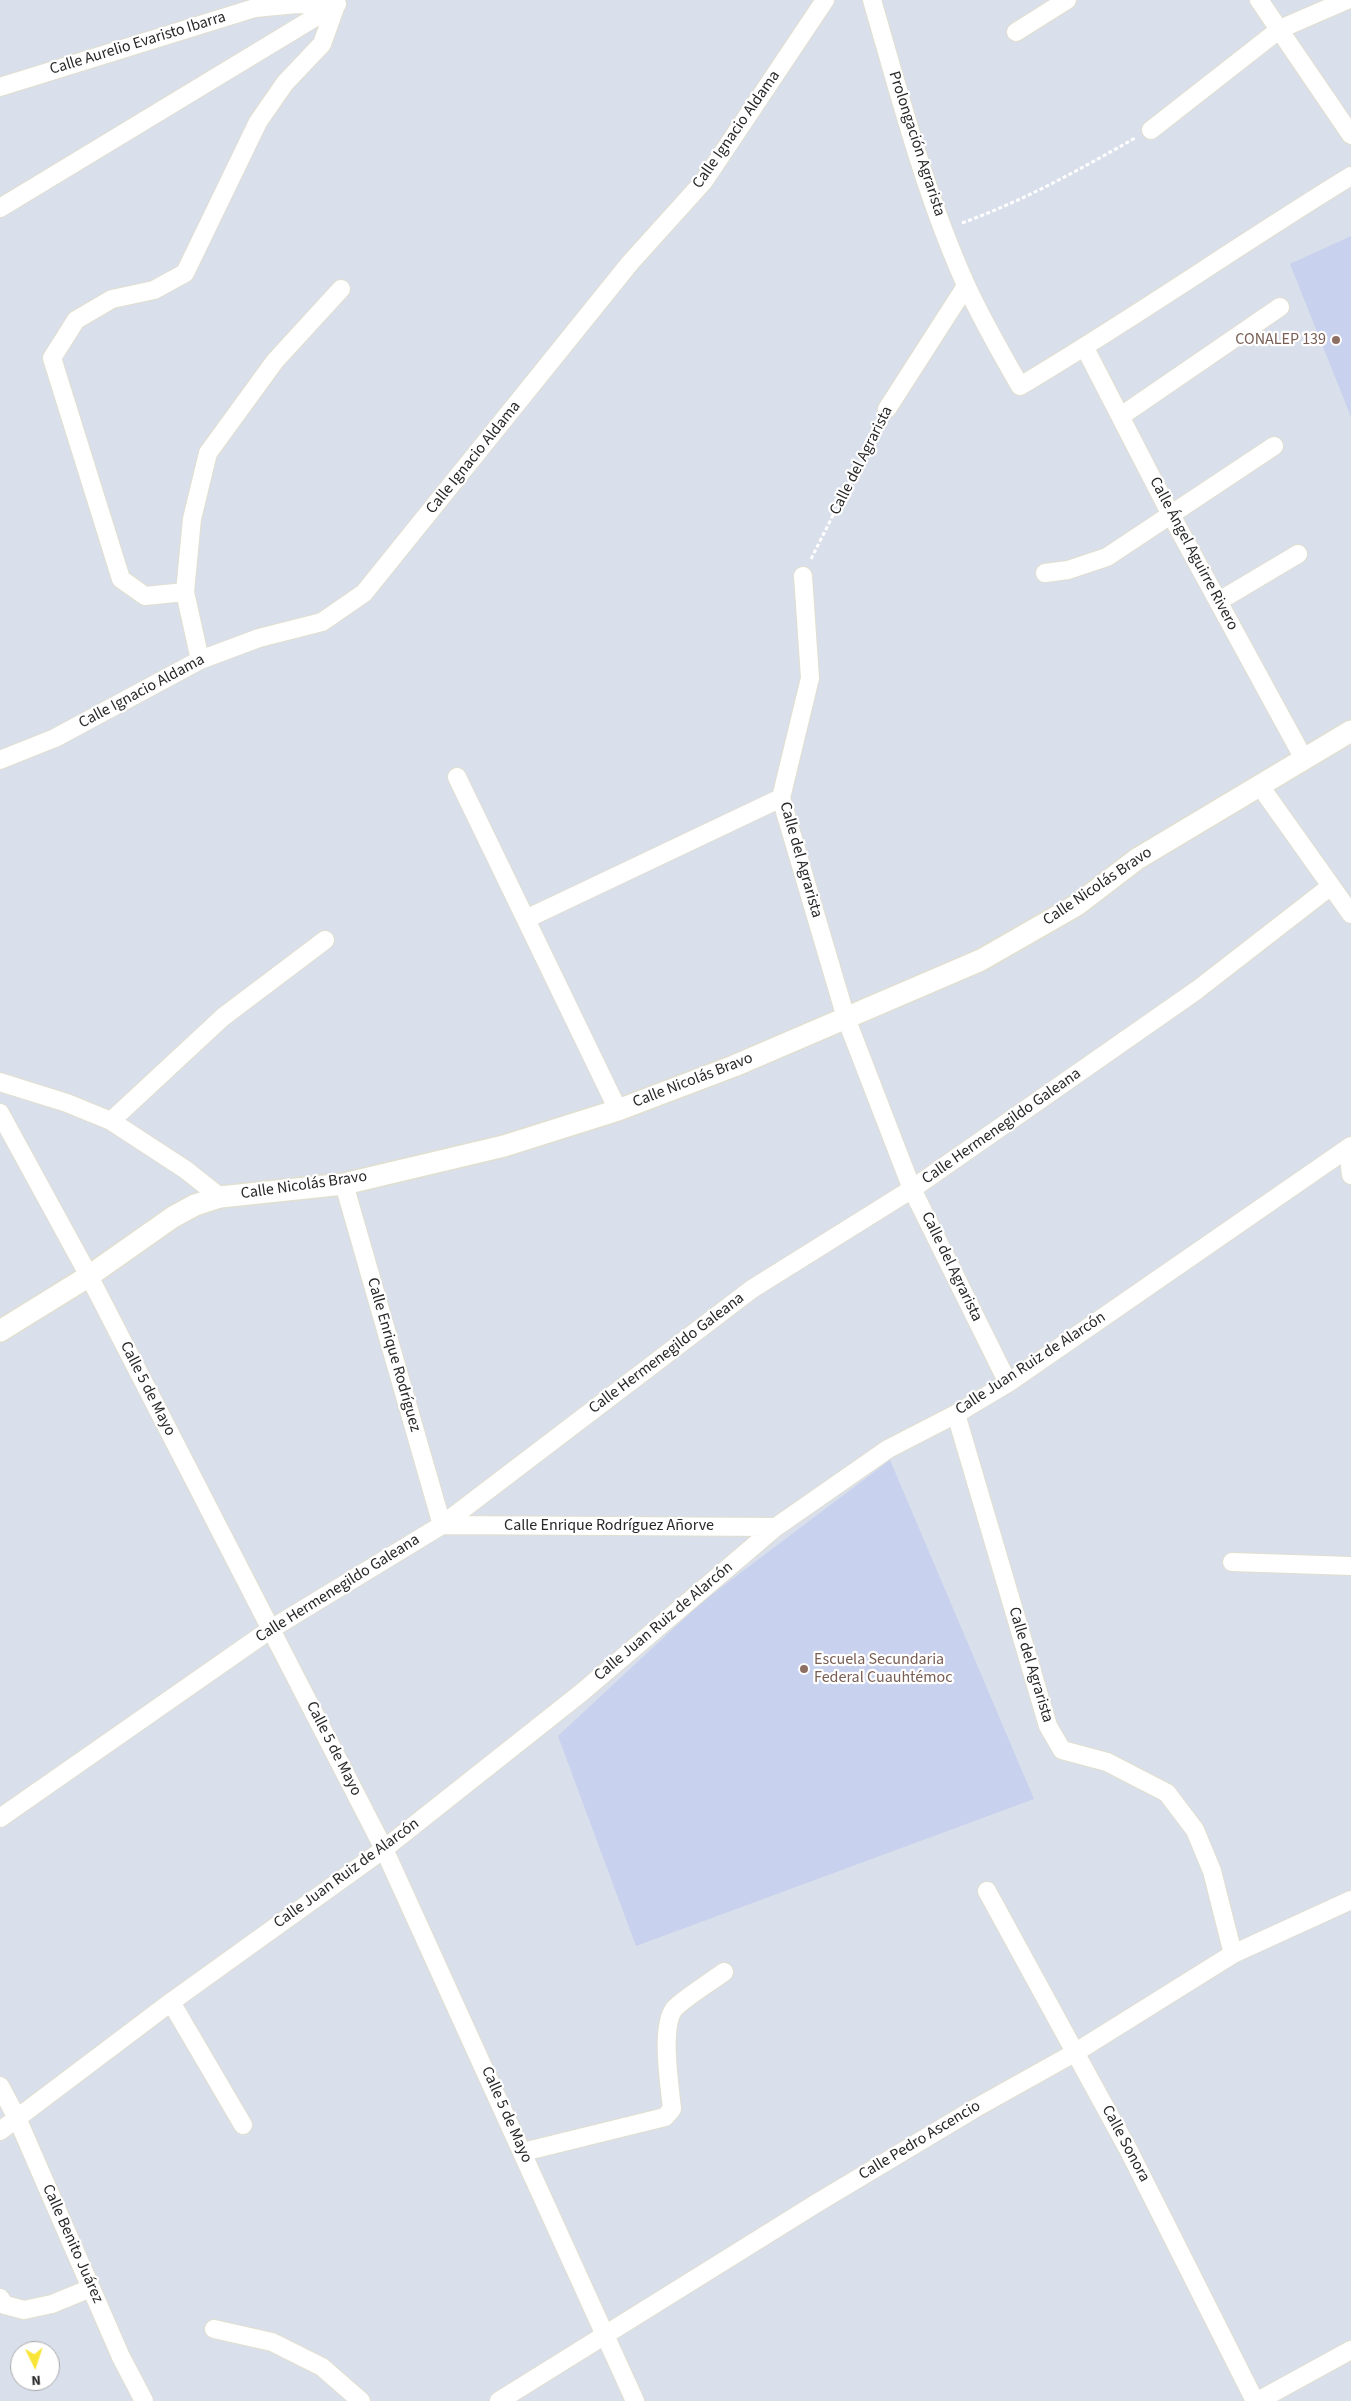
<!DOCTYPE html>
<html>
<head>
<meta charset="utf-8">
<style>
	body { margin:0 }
	#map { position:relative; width:1351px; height:2401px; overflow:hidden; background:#d9dfeb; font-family:"Source Sans 3",sans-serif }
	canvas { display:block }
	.north { position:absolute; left:10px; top:2341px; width:50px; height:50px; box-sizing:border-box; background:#fff; border:1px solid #a9a9a9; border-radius:50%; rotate:176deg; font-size:14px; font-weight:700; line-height:20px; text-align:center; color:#282828 }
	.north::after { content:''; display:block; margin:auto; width:18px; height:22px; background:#f9e538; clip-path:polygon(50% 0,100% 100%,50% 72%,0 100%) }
</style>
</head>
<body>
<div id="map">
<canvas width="1351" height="2401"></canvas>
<div class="north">N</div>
</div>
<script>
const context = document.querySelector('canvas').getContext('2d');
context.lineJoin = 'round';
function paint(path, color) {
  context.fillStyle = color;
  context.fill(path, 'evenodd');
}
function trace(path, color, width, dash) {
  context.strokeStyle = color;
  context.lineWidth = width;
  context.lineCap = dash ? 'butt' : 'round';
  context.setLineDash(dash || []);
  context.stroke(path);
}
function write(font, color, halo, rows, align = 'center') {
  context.font = font + ' "Source Sans 3",sans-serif';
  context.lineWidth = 4.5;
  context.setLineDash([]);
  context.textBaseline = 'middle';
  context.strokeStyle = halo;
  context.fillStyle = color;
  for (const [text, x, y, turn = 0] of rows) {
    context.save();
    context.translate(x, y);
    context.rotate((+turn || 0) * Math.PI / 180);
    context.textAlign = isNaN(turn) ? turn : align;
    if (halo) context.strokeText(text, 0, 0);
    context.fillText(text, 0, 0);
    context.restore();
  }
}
paint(new Path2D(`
	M1351,236V417L1290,264Z
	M890,1460L1034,1799L636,1946L558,1736L702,1602Z`), '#c8d1ed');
const minor = new Path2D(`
	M872,0C900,96 925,194 966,285C982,320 1001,353 1020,386C1133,319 1240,244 1351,176
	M1259,0L1351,135
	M1016,32L1067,0
	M0,87L255,8L297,4L336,5L322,44L285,83L258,122L185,273L154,290L112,299L76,320L52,358L121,579L145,596L185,592
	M1151,130L1280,29L1347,0
	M0,208L337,4
	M1085,348L1171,515L1304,759
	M887,409L966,286
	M1121,416L1280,307
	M1045,573L1068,570L1107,557L1274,446
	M803,576L810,678L781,798L846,1018L912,1189L1008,1383
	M1219,601L1298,554
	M200,660L185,592L192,519L208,453L275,361L341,289
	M0,760L55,738L200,660L259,638L322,622L364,593L630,263L704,181L825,0
	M457,777L618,1110
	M1260,786L1351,914
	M526,919L781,798
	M0,1082L67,1103L111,1121L186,1170L220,1197
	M0,1113L89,1276L384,1849L635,2401
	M111,1121L223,1017L325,940
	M1348,1148L1351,1175
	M344,1184L442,1525L776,1527
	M956,1414L1048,1726L1062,1750L1107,1762L1167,1793L1195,1830L1212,1871L1233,1954
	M1232,1562L1351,1566
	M0,1818L271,1629L442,1525L752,1289L912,1189L1197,990L1331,886
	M987,1891L1129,2151L1255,2401
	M171,2002L243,2125
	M0,2086L17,2118L121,2357L144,2401
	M0,2131L171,2002L384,1849L581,1693L776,1527L888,1449L956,1414L1008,1383L1351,1146
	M523,2152L665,2117L672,2109C670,2087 660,2028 674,2009C683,1999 712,1981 724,1972
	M0,2298L5,2305L24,2310L52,2304L91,2288
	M214,2329L272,2342L322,2367L361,2401
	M499,2401L817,2203L974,2109L1076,2052L1233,1954L1351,1900
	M1258,2401L1351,2350`);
const tertiary = new Path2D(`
	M0,1331L89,1276L173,1217L195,1205L220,1197L344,1184L504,1146L618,1110L734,1066L981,960L1077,905L1137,859L1351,731`);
trace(minor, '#e1dfcf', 20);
trace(tertiary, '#e1dfcf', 24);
trace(new Path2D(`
	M962,223C1023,201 1079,170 1135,138
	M811,559L879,424`), '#fff', 3, [4, 2.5]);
trace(minor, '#fff', 18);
trace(tertiary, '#fff', 21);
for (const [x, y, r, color] of [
	[1336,340,5,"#8d6e63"],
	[804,1669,5,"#8d6e63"]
]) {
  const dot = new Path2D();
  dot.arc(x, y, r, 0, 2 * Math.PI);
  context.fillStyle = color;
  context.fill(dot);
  trace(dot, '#fff', 2);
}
write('16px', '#282828', '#fff', [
	["Calle Aurelio Evaristo Ibarra",138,44,-17],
	["Calle Ignacio Aldama",737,130,-55],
	["Prolongación Agrarista",916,144,72],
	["Calle Ignacio Aldama",474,458,-51],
	["Calle del Agrarista",862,461,-63],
	["Calle Ángel Aguirre Rivero",1193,554,62],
	["Calle Ignacio Aldama",142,692,-28],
	["Calle del Agrarista",800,860,74],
	["Calle Nicolás Bravo",1098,887,-34],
	["Calle Nicolás Bravo",693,1081,-21],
	["Calle Hermenegildo Galeana",1002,1127,-35],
	["Calle Nicolás Bravo",304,1186,-8],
	["Calle del Agrarista",951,1267,64],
	["Calle Hermenegildo Galeana",667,1354,-37],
	["Calle Enrique Rodríguez",393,1355,74],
	["Calle Juan Ruiz de Alarcón",1031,1364,-33],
	["Calle 5 de Mayo",147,1389,63],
	["Calle Enrique Rodríguez Añorve",609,1526],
	["Calle Hermenegildo Galeana",338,1589,-32],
	["Calle Juan Ruiz de Alarcón",664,1622,-40],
	["Calle del Agrarista",1030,1665,73],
	["Calle 5 de Mayo",333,1749,63],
	["Calle Juan Ruiz de Alarcón",347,1874,-36],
	["Calle 5 de Mayo",506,2115,66],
	["Calle Pedro Ascencio",920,2141,-31],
	["Calle Sonora",1125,2144,62],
	["Calle Benito Juárez",72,2244,66]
]);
write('16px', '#785e54', '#fff', [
	["CONALEP 139",1326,340],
	["Escuela Secundaria",814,1660,"left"],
	["Federal Cuauhtémoc",814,1678,"left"]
], 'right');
</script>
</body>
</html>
